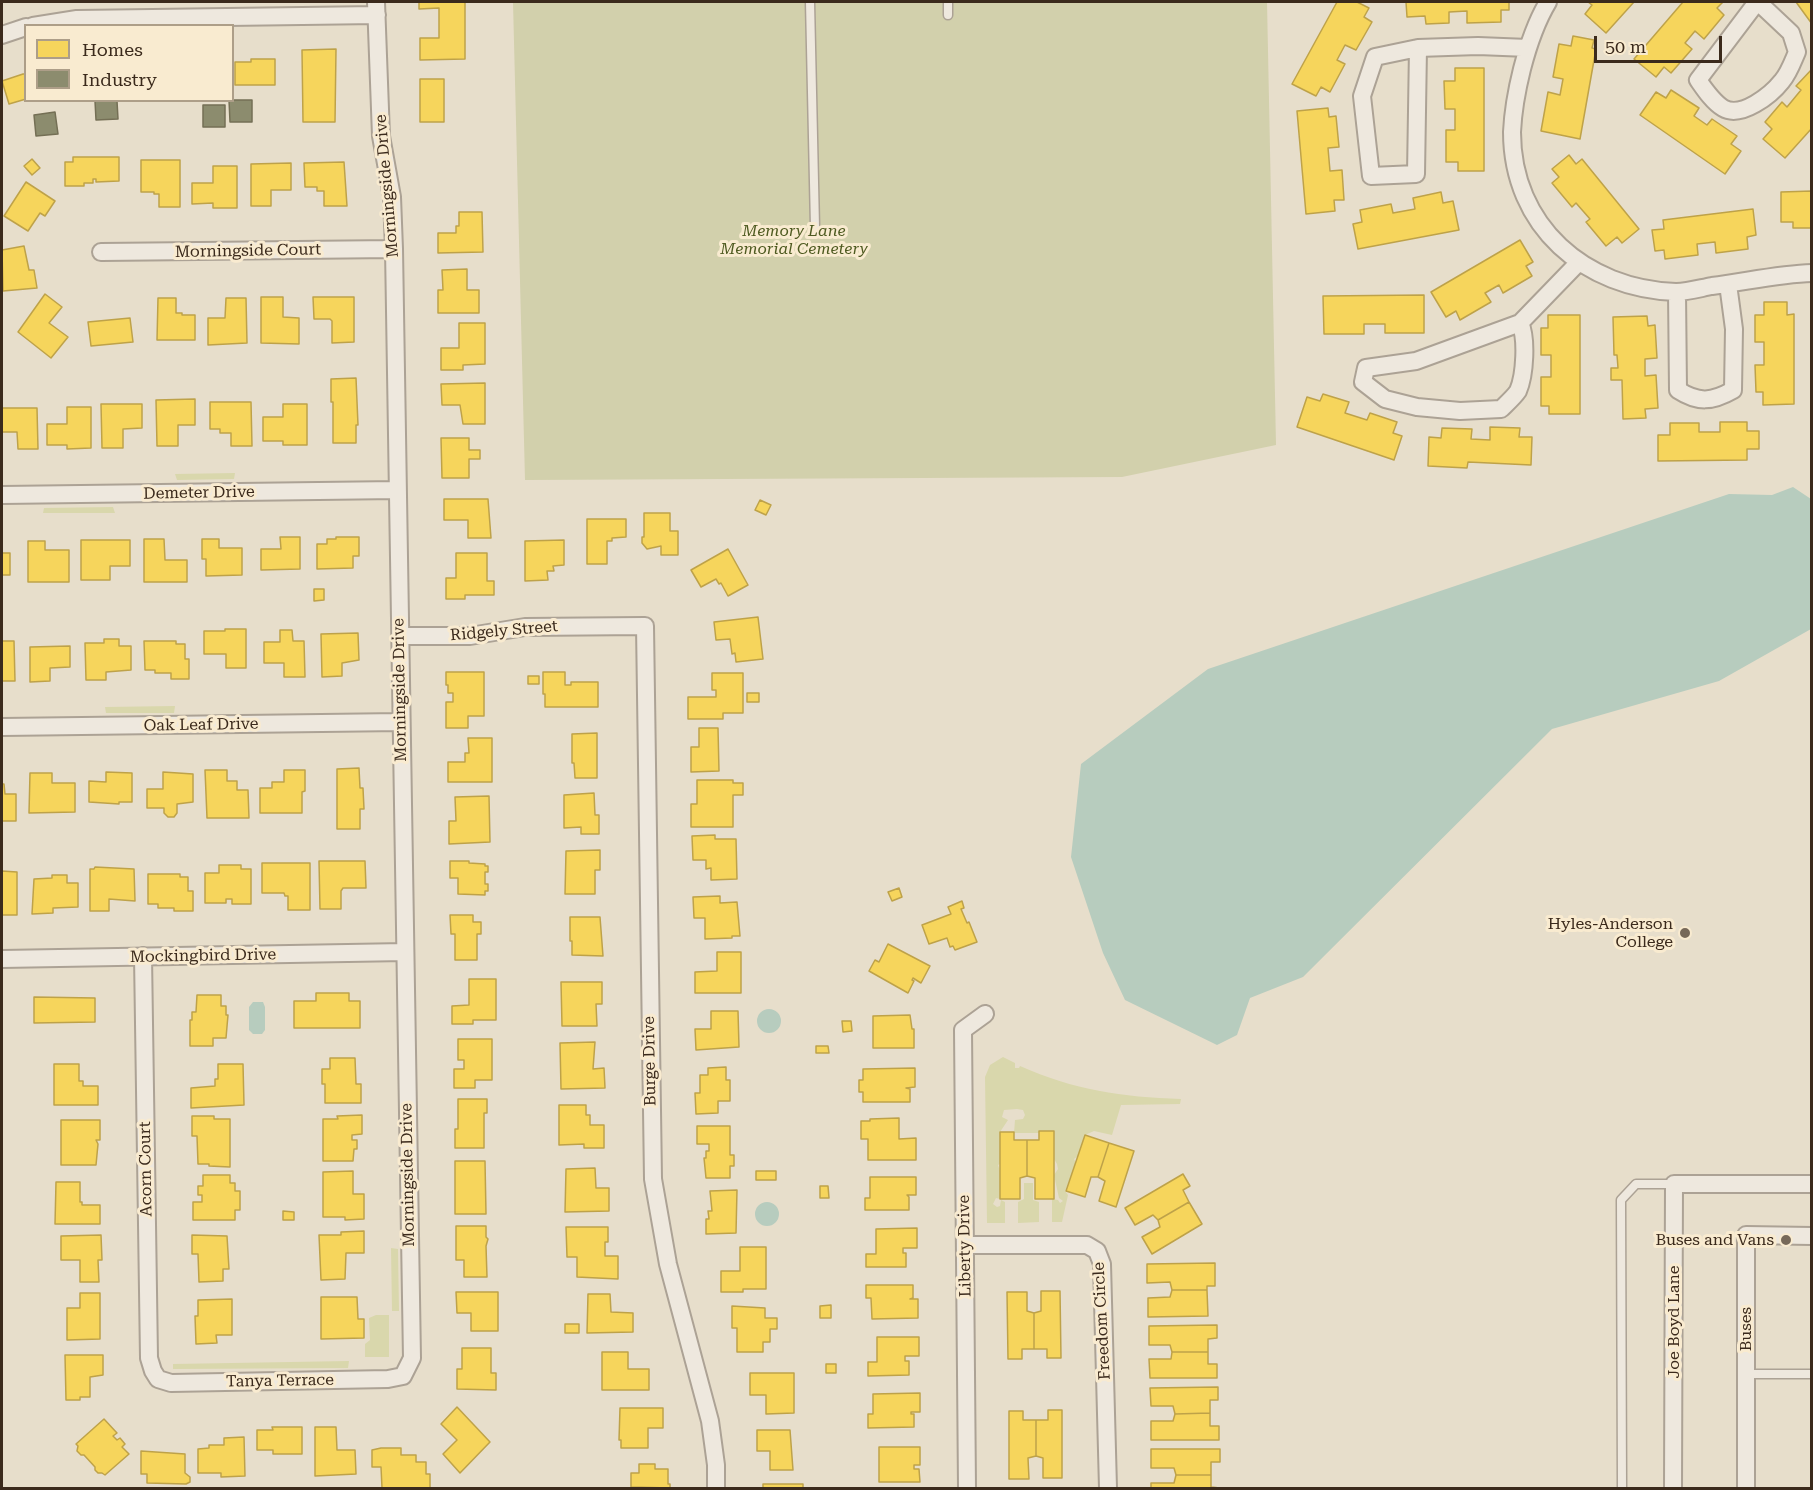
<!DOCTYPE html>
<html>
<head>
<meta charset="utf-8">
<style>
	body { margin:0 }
	#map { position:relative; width:1813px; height:1490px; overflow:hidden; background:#e7decb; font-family:"Roboto Serif",serif }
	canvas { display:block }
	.frame { position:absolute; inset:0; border:3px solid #3b2a1c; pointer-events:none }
	.legend { position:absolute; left:24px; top:24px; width:210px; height:78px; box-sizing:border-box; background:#f9ebd0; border:2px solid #ad9e88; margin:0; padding:8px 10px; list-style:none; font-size:18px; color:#3b2a1c }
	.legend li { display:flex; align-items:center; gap:12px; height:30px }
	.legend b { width:30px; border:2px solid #ad9e88 }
	.scale { position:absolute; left:1594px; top:36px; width:128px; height:27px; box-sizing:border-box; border:3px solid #3b2a1c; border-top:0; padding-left:8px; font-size:18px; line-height:21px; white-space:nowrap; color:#3b2a1c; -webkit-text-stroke:4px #f9ebd0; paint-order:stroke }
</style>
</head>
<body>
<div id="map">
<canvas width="1813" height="1490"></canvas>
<div class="frame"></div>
<ul class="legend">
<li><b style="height:16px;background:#f6d55c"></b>Homes</li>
<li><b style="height:16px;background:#8c8c6e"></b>Industry</li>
</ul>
<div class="scale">50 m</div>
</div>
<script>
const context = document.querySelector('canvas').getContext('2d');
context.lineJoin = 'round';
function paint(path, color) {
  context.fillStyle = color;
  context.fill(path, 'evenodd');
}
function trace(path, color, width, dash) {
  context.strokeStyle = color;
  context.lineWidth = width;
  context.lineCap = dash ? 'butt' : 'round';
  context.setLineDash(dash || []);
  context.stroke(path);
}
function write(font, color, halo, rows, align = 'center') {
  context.font = font + ' "Roboto Serif",serif';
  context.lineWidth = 6;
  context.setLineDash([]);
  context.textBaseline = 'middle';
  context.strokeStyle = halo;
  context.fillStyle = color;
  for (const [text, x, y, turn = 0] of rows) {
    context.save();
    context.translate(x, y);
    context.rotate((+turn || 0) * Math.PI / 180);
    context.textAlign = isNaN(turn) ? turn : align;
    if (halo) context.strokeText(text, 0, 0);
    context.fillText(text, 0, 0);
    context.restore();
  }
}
paint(new Path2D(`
	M235,473L234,479L177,480L175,474Z
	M113,507L115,513H43L44,508Z
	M175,706L174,713H106L105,707Z
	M1003,1057L1015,1063V1068H1019L1020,1066C1074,1090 1122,1097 1181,1099L1180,1104L1121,1105L1112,1135L1094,1131L1085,1135L1078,1156L1074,1159L1076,1163L1065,1191L1068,1195L1062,1222H1052V1199L1058,1200L1060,1203L1063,1201L1059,1198L1054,1175L1058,1169L1057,1164L1039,1133H1014L1015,1120L1023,1119L1025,1115L1023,1110L1017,1109L1004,1110L1002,1117L1008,1120L1000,1132V1164L998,1165L1000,1171V1199L996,1198L993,1204L997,1207L1000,1206L1001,1200L1005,1202V1223H987L985,1077L990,1065Z
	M1024,1183H1033V1200L1039,1202V1222L1018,1223V1202L1024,1199Z
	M391,1248L398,1249L399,1311H392Z
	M376,1315H389V1357H365V1344L370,1340L369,1318Z
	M349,1361L348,1368L173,1369V1364Z`), '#d9d7ac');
paint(new Path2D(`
	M513,2H1267L1276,445L1122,477L525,480Z`), '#d2d0ac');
paint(new Path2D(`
	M1793,487L1811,499V629L1719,681L1552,729L1303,977L1250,998L1237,1035L1217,1045L1125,1000L1103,953L1071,857L1081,764L1208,669L1729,494L1772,495Z
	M253,1002H263L265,1007V1030L262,1034H253L249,1030V1007Z
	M757 1021a12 12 0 1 1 24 0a12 12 0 1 1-24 0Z
	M755 1214a12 12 0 1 1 24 0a12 12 0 1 1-24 0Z`), '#b7ccbe');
const homes = new Path2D(`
	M419,2H465V59L420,60V38H439V8L419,9Z
	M1337,2H1357L1369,8L1364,17L1372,22L1356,50L1345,45L1337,60L1345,64L1330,92L1321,87L1316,96L1292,84Z
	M1406,2H1509V10H1501V22L1467,23V11L1449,12V23L1426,24L1425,16L1407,17Z
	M1588,2H1634L1606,33L1585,14L1592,5Z
	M1683,2H1723L1717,8L1724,15L1704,39L1695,31L1685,43L1692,49L1671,73L1664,67L1656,77L1634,59Z
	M1796,2H1812V24Z
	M1573,36L1594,40L1592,48L1596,49L1580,139L1541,131L1548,92L1560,95L1563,79L1553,77L1559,44L1571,46Z
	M336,49L335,122H303L302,50Z
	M251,59H275V85H235V62H251Z
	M1455,68H1484V171H1458V162H1446V130H1455V109H1445L1444,81H1455Z
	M1812,69V128L1785,158L1763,139L1772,129L1765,122L1782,102L1787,107L1801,90L1796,86Z
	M23,74H26V99L9,104L2,81Z
	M420,79H444V122H420Z
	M1671,90L1699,108L1694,116L1707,125L1712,119L1737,136L1731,144L1741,151L1725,174L1640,115L1656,92L1666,98Z
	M1328,108L1329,117L1336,116L1339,147L1328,148L1330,171L1342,170L1344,200H1334L1335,211L1306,214L1297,111Z
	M1569,155L1576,164L1582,159L1639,229L1622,243L1617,237L1606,246L1586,222L1590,219L1576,203L1572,207L1552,183L1559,177L1552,169Z
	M73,157H119V181L96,182V179H93V183H84V186H65V162H73Z
	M32,159L40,168L32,175L24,166Z
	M141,160H180V207H159V194H154V192H141Z
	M344,162L347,206H324V191H317V187H305L304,163Z
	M291,163V190H271V206H251V164Z
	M213,166H237V208H213V203L192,204V183H213Z
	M26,182L55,201L45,216L40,213L28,231L4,216Z
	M1812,191V228H1793V222H1781V192Z
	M1441,192L1443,203L1453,201L1459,230L1358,249L1353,224L1362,222L1360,210L1391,204L1393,213L1415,209L1413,198Z
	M1753,209L1756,235L1747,237L1748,249L1716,253L1715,242L1697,244L1698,255L1665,259L1664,250L1655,251L1652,230L1664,229L1663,220Z
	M459,212H482L483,252L438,253V233H456V226H459Z
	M1520,240L1533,262L1526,266L1532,276L1503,293L1499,285L1485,293L1491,302L1460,320L1456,311L1446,317L1431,292Z
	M24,246L29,270H34L37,288L3,291L2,250Z
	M467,269V290H479V313H438V290H443L442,270Z
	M45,294L62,307L49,323L68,337L51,358L18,332Z
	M1424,295V333H1385V324H1364V334H1324L1323,296Z
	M261,297H283V317L299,318V344L261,343Z
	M313,297H354V342L332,343V321L330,319H314Z
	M158,298H176V313H182V315H195V340H157Z
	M226,298H246L247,343L208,345V318H225Z
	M1764,302H1787V315L1794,314V404L1763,405V392H1756L1755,365H1764V342H1755V315H1764Z
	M1548,315H1580V414H1549V406H1541V377H1551V355H1541V328H1548Z
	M1647,316L1648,326L1655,325L1657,358L1645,359V376L1656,375L1658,408L1645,409L1646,418L1623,419L1622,380H1611V368H1618L1617,355H1614L1613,317Z
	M130,318L133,342L91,346L88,322Z
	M459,323H485V364L463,365V370H441V348H459Z
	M356,378L358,425H356V443H333V402H331V379Z
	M485,383V424H463L460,405H442L441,384Z
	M1323,394L1349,402L1345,413L1367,420L1370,413L1397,422L1393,433L1402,436L1394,460L1297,427L1307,397L1320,401Z
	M195,399V425H178V446H157L156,400Z
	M210,402H251L252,446H231V433H220V429H210Z
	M101,404H142V428L123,429V448H102Z
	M283,404H307V445H283V441H263V417H283Z
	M67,407H91V448L67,449V445H47V424H67Z
	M2,408H37L38,449H18L17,432H2Z
	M1720,422H1747V431H1759V449H1747V460L1658,461V435H1670V423H1699V432H1720Z
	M1490,427L1520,428L1519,437H1532L1531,465L1468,462L1467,468L1428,466L1429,437L1441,438L1442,428L1472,429L1471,439L1490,440Z
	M441,438H469V450H480V459H469V478H442Z
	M444,499H488L491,538H468V520H444Z
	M760,500L771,505L766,515L755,510Z
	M644,513H670V531H678V555H661V546L647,549L642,543V537H644Z
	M587,519H626V537L612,538V541H607V564H587Z
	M280,537H300V569L261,570V549H281Z
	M336,537H359V556H353V568L317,569V544H327V539H336Z
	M144,539H164L165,560H187V582H144Z
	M202,539H219V548H242V575L206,576V559H202Z
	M81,540H130V566H110V580H81Z
	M564,540V565L553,566L554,571H547L548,580L525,581V541Z
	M28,541H45V550H69V582H28Z
	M728,549L748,585L728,596L721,583L719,584L716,579L701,587L691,570Z
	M2,553H10V575H2Z
	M456,553H487V581H494V595H465V599H446V578H456Z
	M314,589H324V600L314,601Z
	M758,617L763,659L736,662L735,653L732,654L730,639L716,640L714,622Z
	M225,629H246V668H226V654H204V631H225Z
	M280,630H292L293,641H304L305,677H284V663H264V642H280Z
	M358,633L359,660L342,663V676L322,677L321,634Z
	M104,639H119V646H131V670L106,672V680H86L85,643H104Z
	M2,641H14L15,681H2Z
	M144,641H176V644H185V659H189V679H171V673H155V670H145Z
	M70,646V667L50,668V681L30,682V647Z
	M446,672H484V716H468V728H446V702H453V693H448V685H446Z
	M543,672H565V685H571V682H598V707H545V694H543Z
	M712,673H743V713H723V719H688V697H716V690H712Z
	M528,676H539V684H528Z
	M747,693H759V702H747Z
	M699,728H718L719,771L691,772V747H699Z
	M597,733V778H575L574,763H572V734Z
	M468,738H492V782H448V762H465V753H469Z
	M359,768L360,788H363L364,809H360V829H337V769Z
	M205,770H227V781H237V790H248L249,818H207Z
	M284,770H305V791L302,792V813H260V788H272V782H284Z
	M106,772L132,773V802H119V804L89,802V781L106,782Z
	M163,772L193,774V802L177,804V813L174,817H168L164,813V808H147V789H163Z
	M30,773H52V783H75V812L29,813Z
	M697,780H733V783H743V795H733V827H691V804H697Z
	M2,784H4L5,794H16V821H2Z
	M594,793L595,815H599V834H581V827L564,828V795Z
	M489,796L490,842L449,844V821H456L455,797Z
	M715,835V839H736L737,879L711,880V868L706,869V860H693L692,836Z
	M600,850V870H595V894H565L566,851Z
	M319,861H365L366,888H343L341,891V909H320Z
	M450,861H469V863L485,864V866H488V872H485V884H488V891H485V895L458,894V878H450Z
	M262,863H310V910H288V896H285L284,893H262Z
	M219,865H241V869H251V904H232V899H226V903H205V873H219Z
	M95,867L134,869L135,901L109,899V911H90V869H94Z
	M2,871L17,872V915H2Z
	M148,874H180V877H188V891H193V911H174V908H158V904H148Z
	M52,875H67V883H78V907L53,908V913L32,914L34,879L52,878Z
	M899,888L902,897L892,901L888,892Z
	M720,896V903L737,902L740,936H732V938L705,939V918H694L693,897Z
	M962,901L964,908L961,909L967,923L969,922L977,942L955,950L953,946L950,947L947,938L929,944L922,925L951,914L948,907Z
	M450,915H473V922H481V934H477V960H455V934H451Z
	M570,917H600L603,956L572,955V941H570Z
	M888,944L930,966L921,983L913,978L912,980L914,981L908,993L869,971L875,960L879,962Z
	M717,952H741V993H695V972L717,971Z
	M469,979H496V1020H473V1024H452V1006L469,1005Z
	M561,982H602V1004H596L597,1026H562Z
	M316,993H349V1001H360V1028H294V1001H316Z
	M197,995H221V1006H226V1015H228L226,1038H213V1046H190V1020H192V1012H196Z
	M34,997L95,998V1022L34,1023Z
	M711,1011H738L739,1047L696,1050L695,1029H711Z
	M910,1015L912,1029H914V1048H873V1016Z
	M842,1021H851L852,1031L843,1032Z
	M458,1039H492V1080H475V1088H454V1069H464V1060H458Z
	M595,1042L593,1069L604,1068L605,1088L561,1089L560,1043Z
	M816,1046H828L829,1053H816Z
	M330,1058H355L356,1084H361V1103H325V1084H322V1069H330Z
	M54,1064H79V1081H83V1086H98V1105H54Z
	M218,1064H243L244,1105L191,1108V1088L215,1086V1079H218Z
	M726,1067V1080H730V1101H718V1113L696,1114L695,1093H700V1075H708V1068Z
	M915,1068V1087L906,1088L910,1089V1102H863V1092H859V1080H863V1069Z
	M458,1099H487V1113H484V1148H455V1129H458Z
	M559,1105H586V1115H590V1125H604V1148H584V1144L559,1145Z
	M362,1115V1134L352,1135V1140H357V1149H354L353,1161H323V1119H338L337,1116Z
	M192,1116H214V1119H230V1167L209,1166V1164H198L197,1136H192Z
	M899,1118V1139L916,1138V1160H868V1139H861V1121H870V1119Z
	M61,1120H100V1140H96L98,1144L96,1165H61Z
	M697,1126H730V1155H734V1166H730V1178H706L704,1158H706V1151H709V1144H697Z
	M1039,1131H1054V1199H1035V1178L1027,1176V1140H1039Z
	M1000,1132H1014V1140H1027V1176L1020,1178V1199H1000Z
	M1085,1135L1109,1143L1098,1177H1091L1085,1197L1066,1191Z
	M1109,1143L1134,1151L1116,1207L1099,1201L1105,1181L1098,1177Z
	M455,1161H485L486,1214H455Z
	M595,1168L596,1188H609V1211L565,1212L566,1169Z
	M353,1171V1194H364V1219L345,1220V1217H323V1172Z
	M756,1171H776V1180H756Z
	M1183,1174L1190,1186L1183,1190L1189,1202L1158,1220L1153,1215L1135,1225L1125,1208Z
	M203,1175H230V1183H235V1191H240V1210H235V1220H193V1202H202V1195H198V1186H203Z
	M870,1177H916V1195H907L909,1197V1210H865V1198H870Z
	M56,1182H80V1202H82V1205H100V1224H55Z
	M820,1186H828L829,1198H820Z
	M737,1190L736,1233L706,1234V1219H709L708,1211H712L710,1191Z
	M1189,1202L1202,1224L1152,1254L1142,1237L1160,1227L1158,1220Z
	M283,1211L294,1212V1220H283Z
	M456,1226H486V1237L488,1239L486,1246L487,1277H464V1260H456Z
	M566,1227H608V1242H605V1256H618V1279L577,1277V1257H567Z
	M917,1228V1248H903V1253H906V1267H866V1254H876V1229Z
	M364,1231V1253H346L345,1279L321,1280L319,1235H341V1232Z
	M101,1235L102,1260H98L99,1282H80V1260H61V1236Z
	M192,1235L227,1236L229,1269H223V1281L199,1282L198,1254H192Z
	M740,1247H766V1289H743V1292H721V1271H740Z
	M1215,1263V1286H1207V1290H1172L1170,1282L1147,1283V1264Z
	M866,1285H913V1298L910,1299H918V1318L872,1319L871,1298H866Z
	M1172,1290H1207L1208,1316L1148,1317V1298L1170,1297Z
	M1041,1291H1060L1061,1358H1047V1349H1034V1313L1041,1311Z
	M456,1292H498V1331H471V1313H457Z
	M1007,1292H1027V1311L1034,1313V1349H1022V1359H1008Z
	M80,1293H100V1339L67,1340V1308H80Z
	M588,1294H610L611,1312L633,1313V1332L587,1333Z
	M321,1297H357L358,1319H364V1338L321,1339Z
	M232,1299V1335H216L217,1343L196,1344L195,1316H198V1300Z
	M831,1305V1318H820V1306Z
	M732,1306L765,1308V1318H777V1329H770V1342H763V1352H737V1328H732Z
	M565,1324H579V1333H565Z
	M1217,1325V1338L1208,1339V1352H1172L1170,1345H1149V1326Z
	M877,1337H919V1356H905V1361H909V1375L868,1376V1362H877Z
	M462,1348H491V1373H496V1390L457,1389V1369H462Z
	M602,1352H628V1369H649V1390H602Z
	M1172,1352H1208V1364H1217V1378H1150L1149,1359H1171Z
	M65,1355H103V1375L90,1377V1397H80V1400H66Z
	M826,1364H836V1373H826Z
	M750,1373H794V1413L766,1414V1395H750Z
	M1218,1387V1400H1210V1413L1175,1414L1173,1406H1151L1150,1388Z
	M920,1393V1412H911V1414H914V1427L868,1428V1414H873V1394Z
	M457,1407L490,1442L460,1473L443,1454L457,1440L441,1424Z
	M620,1408H663V1428H648V1448H621V1440H619Z
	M1048,1410H1062V1478H1043V1458L1036,1456V1420H1048Z
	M1009,1411H1023V1420H1036V1456L1028,1458L1029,1479H1009Z
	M1210,1413V1426H1219V1440H1151V1421H1173L1175,1414Z
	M104,1419L117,1433L113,1436L117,1440L120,1438L125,1444L122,1447L129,1454L105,1475L102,1473H98L95,1470V1467L84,1455H81L77,1451L78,1446L76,1444Z
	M272,1427H302V1454H273V1450H257V1430H273Z
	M315,1427H336L337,1450H355L356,1474L315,1476Z
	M757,1430H790L793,1470H770V1451H757Z
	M244,1437L245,1476L221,1477V1473H198V1449L209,1448V1445H224V1438Z
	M879,1447H920V1465H914V1469H919L920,1482H879Z
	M381,1448H401V1455H416V1462H426V1474H430V1488H382L381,1467H372V1450Z
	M1151,1449H1220V1462H1211V1475H1176L1174,1468H1151Z
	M141,1451L185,1454V1473L190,1477V1482L186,1484L147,1483V1474H141Z
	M639,1464H655V1469H668V1484H670V1488L631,1487V1473H639Z
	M1176,1475H1211V1487L1220,1488H1151V1483H1174Z
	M763,1484H803V1488H763Z`);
paint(homes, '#f6d55c');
trace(homes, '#bea249', 1.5);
const industry = new Path2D(`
	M229,100H252V122H230Z
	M95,101H117L118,119L96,120Z
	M203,105H225V127H203Z
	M55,112L58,134L36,136L34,115Z`);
paint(industry, '#8c8c6e');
trace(industry, '#746f55', 1.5);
const lane = new Path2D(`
	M810,2L815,227
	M948,2V15
	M1747,1374H1812
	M1622,1488L1621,1200L1636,1184H1674`);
const street = new Path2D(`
	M1548,2C1536,22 1528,46 1522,69C1517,89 1513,111 1512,132C1512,226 1585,289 1676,292C1688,292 1701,288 1712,286C1745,282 1778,274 1812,273
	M1757,2L1698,80C1705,90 1713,102 1723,108C1741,119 1771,95 1782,81C1789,73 1793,61 1797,52L1791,33L1758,2
	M33,26L77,19L377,15
	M2,35L26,27
	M1418,48L1416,174L1371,176L1362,96L1375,57L1418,48L1478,46L1528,48
	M101,252L394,249
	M1677,292L1678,390C1698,403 1712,402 1733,390L1734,329L1728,284
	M1520,323C1527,338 1525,375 1518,391C1514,397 1506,404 1501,409L1460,411L1417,407L1385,399L1363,382L1366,368L1416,361L1520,323L1579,262
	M2,495L397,490
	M400,636H470L525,627L645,626L653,1179L668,1264L710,1421L716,1465V1488
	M2,727L401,722
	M143,956L149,1358L153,1371L158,1379L171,1383L388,1379L403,1376L412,1358L394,249L392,197L381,136L376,2
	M2,959L405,952
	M966,1245H1087L1097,1251L1102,1264L1108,1488
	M967,1488L963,1030L985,1014
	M1673,1488L1674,1184H1812
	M1746,1488V1235L1812,1236`);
trace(lane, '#aca295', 11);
trace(street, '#aca295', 20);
trace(lane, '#eee8de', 8);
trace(street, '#eee8de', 16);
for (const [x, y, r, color] of [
	[1685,933,6,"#776959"],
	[1786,1240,6,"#776959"]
]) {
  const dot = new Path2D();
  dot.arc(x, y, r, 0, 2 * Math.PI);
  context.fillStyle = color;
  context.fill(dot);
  trace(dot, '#f9ebd0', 2);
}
write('16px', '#3b2a1c', '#f9ebd0', [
	["Morningside Drive",387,186,-95],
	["Morningside Court",248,251,-1],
	["Demeter Drive",199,493,-1],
	["Ridgely Street",504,631,-5],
	["Morningside Drive",400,690,-91],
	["Oak Leaf Drive",201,725,-1],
	["Mockingbird Drive",203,956,-1],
	["Burge Drive",650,1061,-91],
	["Acorn Court",146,1169,-91],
	["Morningside Drive",408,1175,-91],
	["Liberty Drive",965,1246,-91],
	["Freedom Circle",1102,1321,-93],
	["Joe Boyd Lane",1674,1322,-90],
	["Buses",1746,1329,-90],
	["Tanya Terrace",280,1381,-1]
]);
write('italic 16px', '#4e5a20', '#f9ebd0', [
	["Memory Lane",794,231],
	["Memorial Cemetery",794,249]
]);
write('16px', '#3b2a1c', '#f9ebd0', [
	["Hyles-Anderson",1673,924],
	["College",1673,942],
	["Buses and Vans",1774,1240]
], 'right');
</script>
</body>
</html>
